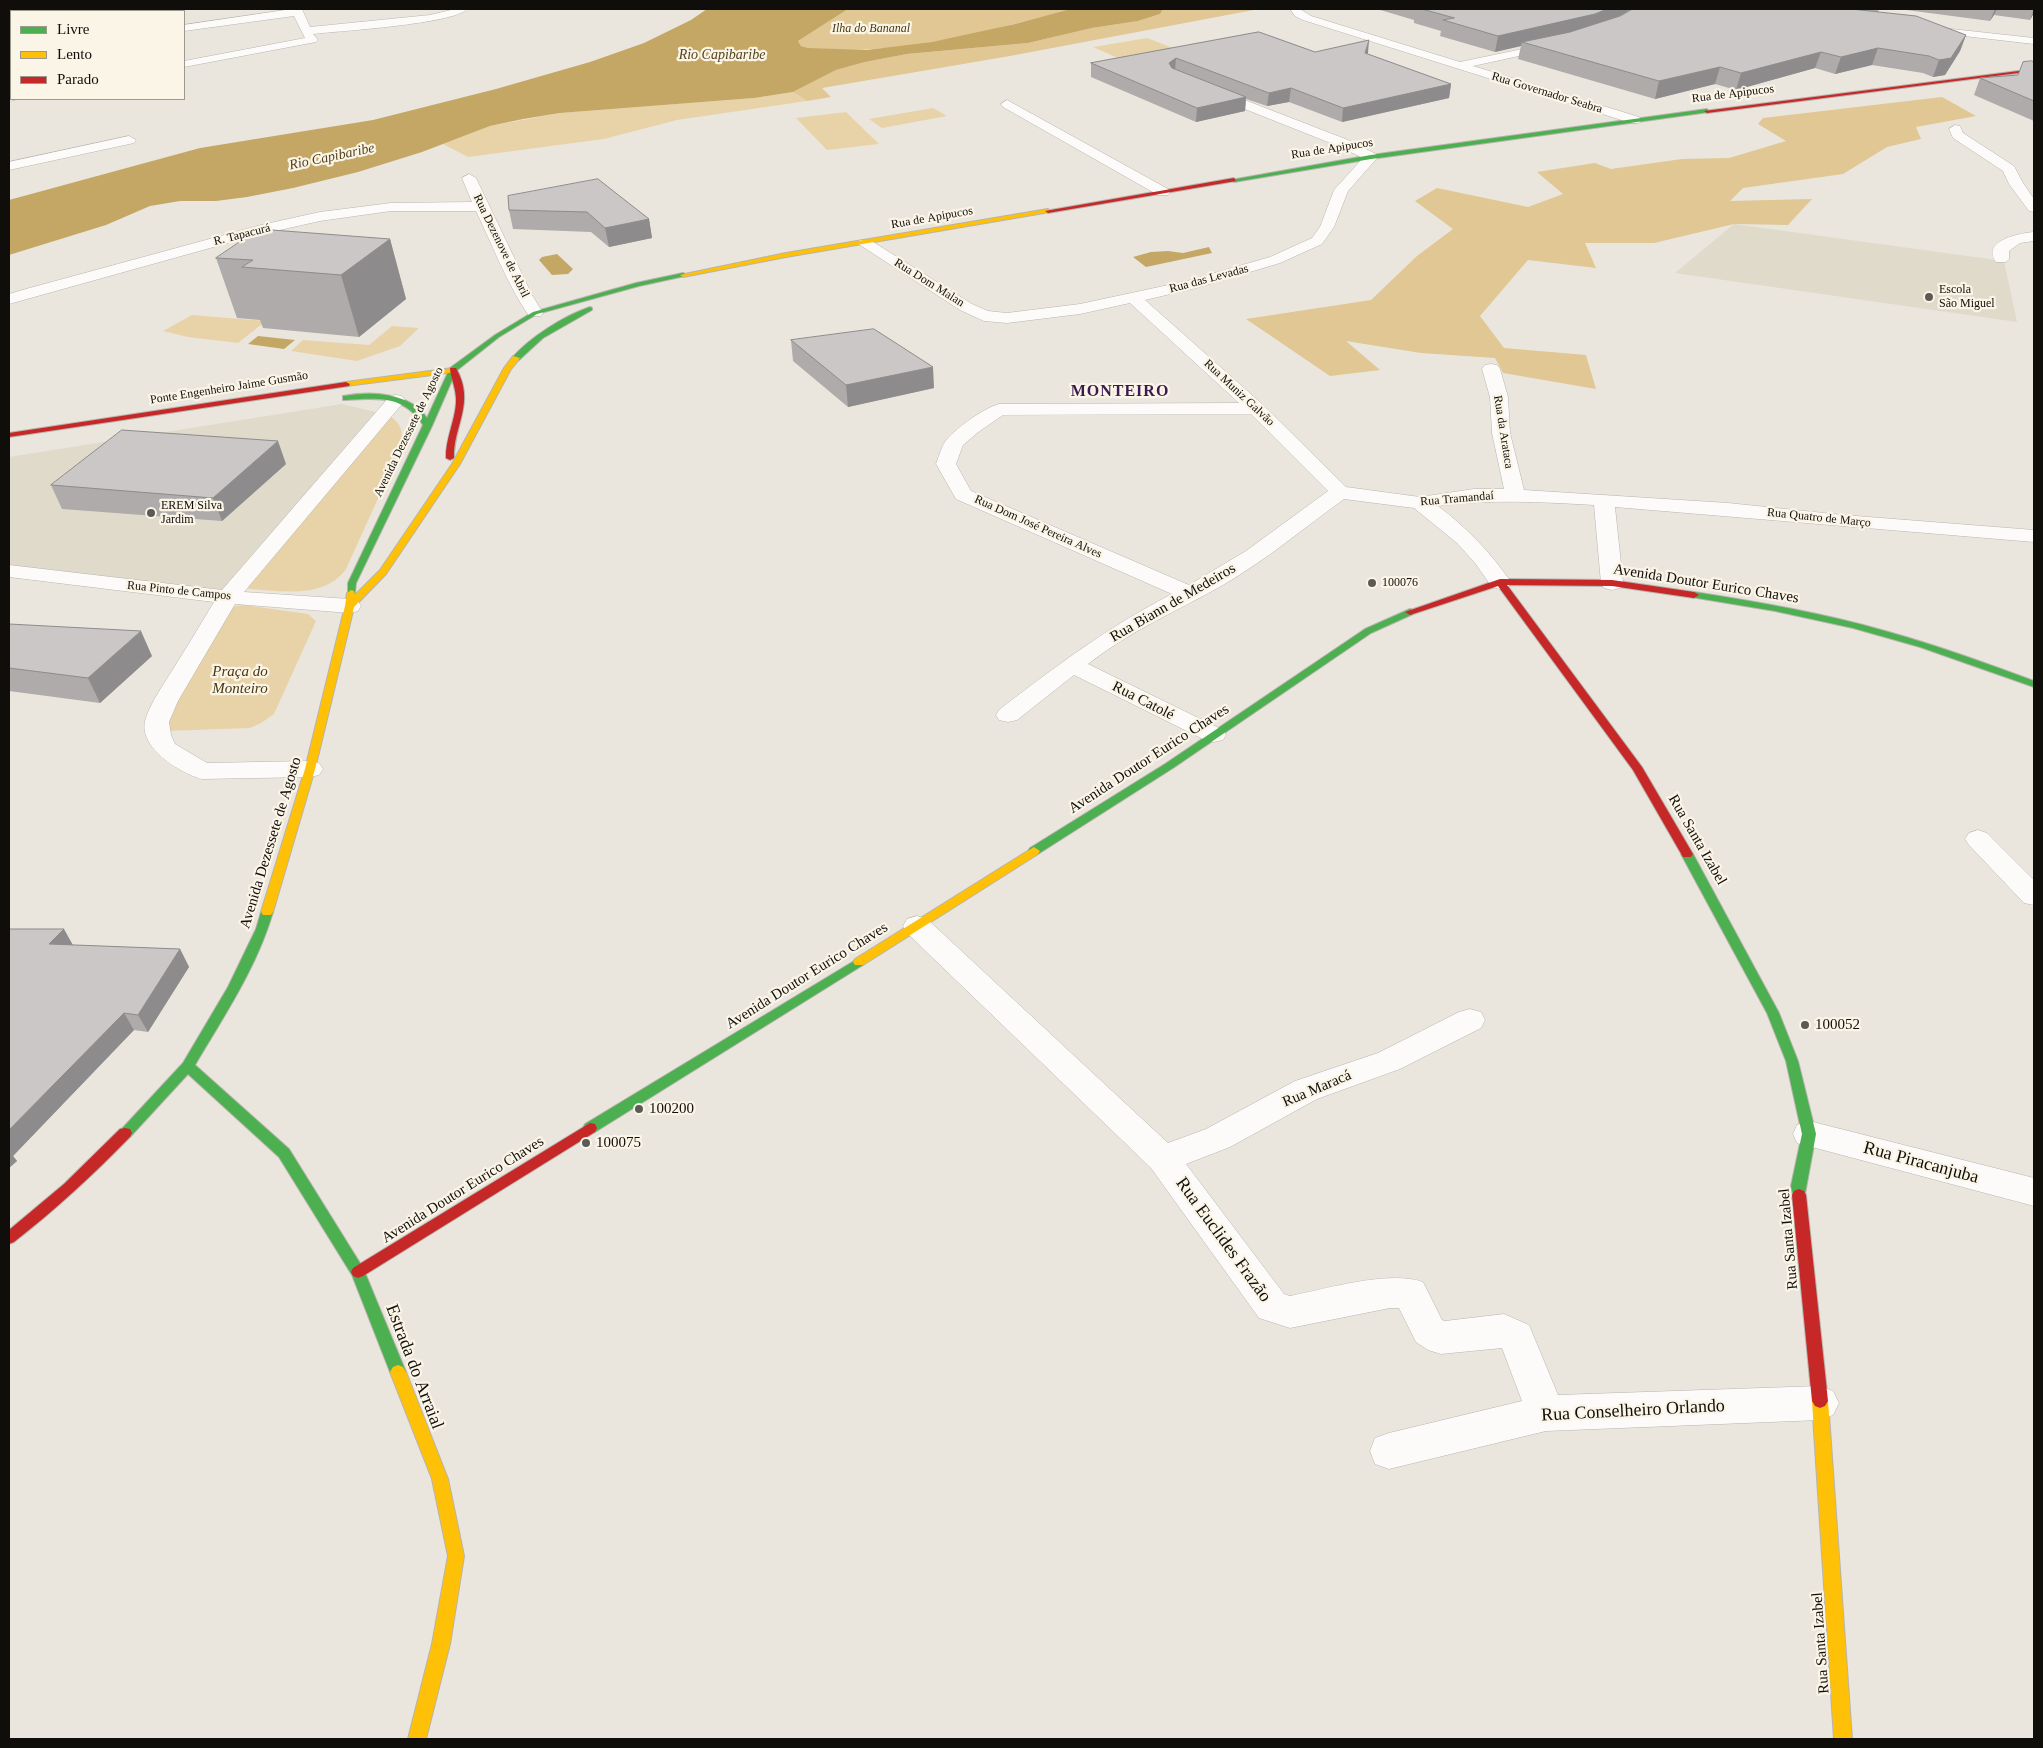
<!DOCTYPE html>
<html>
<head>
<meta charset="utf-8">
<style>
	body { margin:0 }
	#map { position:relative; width:2043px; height:1748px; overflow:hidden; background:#eae6de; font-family:Georgia,serif }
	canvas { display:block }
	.frame { position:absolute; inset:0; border:10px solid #100e0a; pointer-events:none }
	.legend { position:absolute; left:10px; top:10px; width:175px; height:90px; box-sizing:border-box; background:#fbf5e7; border:1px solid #9d998f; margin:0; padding:6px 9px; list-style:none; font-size:15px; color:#100e0a }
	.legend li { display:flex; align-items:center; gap:10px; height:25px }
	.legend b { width:25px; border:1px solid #9d998f }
</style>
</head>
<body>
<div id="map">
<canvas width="2043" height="1748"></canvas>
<div class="frame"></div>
<ul class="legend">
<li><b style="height:6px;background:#4caf50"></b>Livre</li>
<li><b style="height:6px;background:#ffc107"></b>Lento</li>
<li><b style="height:6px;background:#c62828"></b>Parado</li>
</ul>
</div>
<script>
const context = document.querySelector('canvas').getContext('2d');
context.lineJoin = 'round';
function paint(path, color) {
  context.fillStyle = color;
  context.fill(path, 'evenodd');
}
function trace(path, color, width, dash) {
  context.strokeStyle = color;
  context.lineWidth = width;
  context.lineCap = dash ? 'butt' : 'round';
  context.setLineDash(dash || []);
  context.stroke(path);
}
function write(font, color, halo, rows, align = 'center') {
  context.font = font + ' Georgia,serif';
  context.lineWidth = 4.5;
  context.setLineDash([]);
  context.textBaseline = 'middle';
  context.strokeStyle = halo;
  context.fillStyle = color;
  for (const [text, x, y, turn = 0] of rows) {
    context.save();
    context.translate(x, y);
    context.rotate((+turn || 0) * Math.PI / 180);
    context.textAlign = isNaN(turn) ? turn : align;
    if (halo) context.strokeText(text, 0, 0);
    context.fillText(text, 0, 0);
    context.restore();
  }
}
paint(new Path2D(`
	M1734,224L2004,261L2017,322L1675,273Z
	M342,404L380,413L225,591L9,569V457Z`), '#e0dacb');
paint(new Path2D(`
	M1147,38L1173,48L1118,58L1093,47Z
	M793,92L807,101L677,120L604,139L468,157L443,144L490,126L560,113L754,98Z
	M933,108L947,116L882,128L869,119Z
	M846,112L879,144L827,150L796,118Z
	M192,315L266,321L238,343L188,337L163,331Z
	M392,326L419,328L400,346L357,361L291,351L303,340L369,345Z
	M385,413C401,422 404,430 401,448L346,569C325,599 281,591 249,589L242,580Z
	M244,605L308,614L316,621L274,714L261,723L250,728L166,731L167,720L231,607Z`), '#e8d3a8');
paint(new Path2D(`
	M848,9H1070C997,29 922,50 846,50C831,50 815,51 801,46L798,41Z
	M1163,9H1259L1010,56L822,88L831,97L807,101L793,92L836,70L865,62L907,54L1028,43L1092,28L1138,21L1160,14Z
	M1942,97L1976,116L1916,127L1921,139L1887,147L1843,174L1743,188L1730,201L1812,199L1788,225L1734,224L1654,243H1585L1596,268L1528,260L1480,316L1504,348L1586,355L1596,389L1503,373L1495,358L1421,353L1346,341L1380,370L1330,376L1246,319L1371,300L1417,256L1453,229L1415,201L1437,188L1528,207L1563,194L1537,172L1595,163L1611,169L1682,159L1729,158L1786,141L1758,124L1763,118Z`), '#e0c793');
paint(new Path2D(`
	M707,9H848L798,41L801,46L808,48L867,50L932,42L1015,24L1070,9H1163L1160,14L1138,21L1092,28L1028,43L907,54L865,62L836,70L793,92L754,98L560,113L523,119L490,126L422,152L358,172L293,188L247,197L216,201H180L150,206L106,225L9,255V200L200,148L373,120L496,89L590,62L644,43L691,20Z
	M1209,247L1212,253L1146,267L1133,257L1151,252L1168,251L1183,253Z
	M557,254L573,269L568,274L552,275L539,260L542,257Z
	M258,336L295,340L284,349L248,344Z`), '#c4a764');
const street = new Path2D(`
	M69,9H81L80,11H68Z
	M292,9H302L310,27L430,15L455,9H467C454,24 339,31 313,34L318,40L316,42L184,67V61L305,38L294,16L184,31V25Z
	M1290,9H1300L1311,16L1460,62L1556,42L1560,43L1562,45L1560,47L1473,66L1639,117L1641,120L1639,123H1631L1303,20L1295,16Z
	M9,25H11V31H9Z
	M1924,26L2034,38V44L1920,31L1919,29Z
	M9,56H11V64H9Z
	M1211,87L1348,140L1376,154L1378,157L1348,191L1334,227L1322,244L1280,263L1196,288L1145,300L1262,404L1346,487L1420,497L1474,489H1504L1492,433L1490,397L1482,369L1485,365L1491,364L1497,365L1500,369L1508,397L1510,433L1524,490L1728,503L1843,515L2034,530V542L1615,507L1623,583L1620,588L1612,590L1604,588L1601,583L1594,505C1542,502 1490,499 1438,506C1467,528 1490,552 1511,582L1508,587L1500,589L1492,587L1475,563L1457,543L1414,508L1344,499C1304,528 1266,560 1223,585C1177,611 1130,631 1088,664L1223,730L1226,735L1223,740L1214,742L1205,740L1074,675L1017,720L1008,722L999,720L996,715L999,710C1056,666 1108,627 1172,594L956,499L936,464C939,456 942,445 947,439C958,427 984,408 999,404L1239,403L1130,303L1080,314L1007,323L984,321L960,310L857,243L860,240H870L972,304L988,311L1007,313L1080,304L1187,281L1270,257L1312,238L1320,227L1334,190L1363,158L1338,146L1207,94L1205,91ZM1251,414L1328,491L1246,551L1189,585L971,491L956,464L963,445L977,433L1003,415Z
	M9,93H11V99L15,100L9,101Z
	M1007,100L1168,189L1170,192L1168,195H1158L1003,107L1001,104Z
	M1955,125L1960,126L1963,133L2014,166L2023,183L2034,199V212L2029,211L2009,184L2003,171L1953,138L1949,129Z
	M129,136L136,140L134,143L9,170V162Z
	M469,174L476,178L532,295L543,313L541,316H529C507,284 493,246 476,211H391L320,221L253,236L9,304V294L26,289L261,225L320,212L391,203L472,202L462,178Z
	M2034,232V241L2020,243L2009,251V259L2006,262H1996C1981,240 2021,233 2034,232Z
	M396,395L402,396L405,400L402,404L244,592L350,599L358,601L361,606L358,611L350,613L235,604L178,701L169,722L171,735L175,744L207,763L310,761L319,763L323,769L319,775L310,777L202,779C180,773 139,748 145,721C149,706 160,690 168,677C184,652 199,627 214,602L9,577V565L222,590L390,396Z
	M1978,830L1987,833L2034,880V905L2024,903L1969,845L1965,839L1969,833Z
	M917,916L927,919L1168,1143L1206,1129L1295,1081L1378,1053L1459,1012L1470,1009L1481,1012L1485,1020L1481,1028L1400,1069L1317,1099L1230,1147L1186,1164L1284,1294L1290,1296C1327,1289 1388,1270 1423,1282L1442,1320L1445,1321L1504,1314L1529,1325L1558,1395L1820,1386L1833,1391L1839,1403L1833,1415L1820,1420L1546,1431L1389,1469L1375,1464L1370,1451L1375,1438L1389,1433L1522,1401L1502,1348L1441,1354L1428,1350L1416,1342L1399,1308H1390L1290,1328L1259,1318L1151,1168L907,933L903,926L907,919Z
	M1809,1121L2034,1178V1206L1797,1143L1793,1134L1797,1125Z`);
const fast = new Path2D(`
	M1707,109L1709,112L1371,159L1234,182L1231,180L1371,155Z
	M683,273L685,274V276L639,286L537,314L499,337L456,371L432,426L356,583L355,593L351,596L348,595V583L423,425C404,395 377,398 346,400H343V396C371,391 410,392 427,418L450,368L495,335L533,312L636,283Z
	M590,307L592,308V310L543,338L519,360L512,358C530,337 564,316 590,307Z
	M1694,592C1758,602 1823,613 1885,631C1936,645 1985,663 2034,681V687L1920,647L1853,628L1775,611L1691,597L1689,595Z
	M1410,609L1413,610V614L1371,633L1173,768L1038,854H1030L1028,851L1030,848L1165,764L1365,629Z
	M1687,850L1693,854L1779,1013L1798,1061L1816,1134L1804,1199L1799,1201L1794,1199L1791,1186L1802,1134L1786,1061L1767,1013L1681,854Z
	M267,908L273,912C257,967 224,1016 195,1065L289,1149L363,1268L406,1372L403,1377L398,1379L393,1377L390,1372L352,1275L279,1157L188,1074L130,1137L125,1138L120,1137L118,1133L183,1063L228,987L256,929L261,912Z
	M859,958L863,959L865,962L863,965L595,1132L590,1133L585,1132L583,1128L585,1124Z`);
const slow = new Path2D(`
	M1048,209L1051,211L1050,212L786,257L683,277L680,275L786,253Z
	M513,356L520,358L511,369L460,464L386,574L354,607L315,769L273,912L271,915H263L261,912L305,769L345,606L347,593L351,590L354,591L355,595L380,570L452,464L504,368Z
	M453,368H456V372L346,386L342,384L346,382Z
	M1034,847L1040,851L1038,854L863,965H855L853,962L855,959Z
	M398,1365L403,1367L406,1372L448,1479L464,1556L450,1644L426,1739H408L432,1644L448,1556L432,1479L390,1372L393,1367Z
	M1820,1394L1825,1396L1828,1401L1852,1739H1834L1812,1401L1815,1396Z`);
const jam = new Path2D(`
	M2034,69V71L1707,113L1704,111Z
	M1234,178L1236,181L1048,213L1045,211Z
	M450,368H456C476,403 453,426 454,458L450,460L446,458C445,440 455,421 456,403C457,389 450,377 450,368Z
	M346,382L350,384L349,386L9,437V433Z
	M1500,579L1612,580L1694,592L1699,595L1694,598L1612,586L1507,585L1642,767L1693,854L1691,857H1683L1633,770L1498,586L1413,614L1410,615L1405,612Z
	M590,1123L595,1124L597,1128L595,1132L363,1276L358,1278L353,1276L351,1272L353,1268Z
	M125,1128L130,1129L132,1133L130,1137C93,1175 55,1210 14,1242L9,1244V1230L64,1184L120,1129Z
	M1799,1189L1804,1191L1806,1195L1828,1401L1825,1406L1820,1408L1815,1406L1812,1401L1792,1195L1794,1191Z`);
trace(street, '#b7b4ae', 1);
trace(fast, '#b7b4ae', 2);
trace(slow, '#b7b4ae', 2);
trace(jam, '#b7b4ae', 2);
paint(street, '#fcfbfa');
paint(fast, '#4caf50');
paint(slow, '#ffc107');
paint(jam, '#c62828');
paint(new Path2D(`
	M1377,9H1631L1623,14L1633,9H1879L1878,12L1966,35L1960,51L1945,75L1933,77L1923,73L1872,65L1835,74L1815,68L1736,90L1715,84L1655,99L1518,59L1521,46L1495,52L1440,36L1441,31L1414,23V20Z
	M1899,9H2034V13L2030,20L1994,15L1990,21Z
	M1259,32L1315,52L1367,54L1451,84L1449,98L1342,122L1289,102L1267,106L1246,99L1245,111L1196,122L1091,77V63Z
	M2034,62V121L1974,95L1980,78L2018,75Z
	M508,196L649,219L652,238L609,247L591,232L513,229L509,210Z
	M390,239L406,299L359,337L263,328L260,320L237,318L216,258Z
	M791,340L934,388L848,407L793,361Z
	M286,464L222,521L62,509L51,485Z
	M9,624L152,656L100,703L9,691Z
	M9,929L73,945L180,949L189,967L148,1032L134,1030L13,1156L17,1161L9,1168Z`), '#aeabaa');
paint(new Path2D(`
	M1607,9H1631L1613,20L1591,30L1522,42L1521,46L1495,52L1498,36Z
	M1995,9H1997L1994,15L1990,21Z
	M2034,9V13L2030,20Z
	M1966,35L1960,51L1945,75L1933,77L1939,60Z
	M1369,40L1368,53L1363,66L1365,53Z
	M1878,48L1872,65L1835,74L1841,57Z
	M1821,52L1815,68L1736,90L1741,73Z
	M1176,58L1175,71L1168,77L1169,63Z
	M1720,67L1715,84L1655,99L1659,81Z
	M1451,84L1449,98L1342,122L1343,108Z
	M1291,88L1289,102L1267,106L1269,93Z
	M1246,97L1245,111L1196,122L1197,108Z
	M649,219L652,238L609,247L605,228Z
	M390,239L406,299L359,337L341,275Z
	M933,367L934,388L848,407L846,385Z
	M278,441L286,464L222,521L213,498Z
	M141,631L152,656L100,703L88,678Z
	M64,929L74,947L49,944Z
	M180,949L189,967L148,1032L138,1015Z
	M124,1013L134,1030L13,1156L17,1161L9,1168V1130Z`), '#8d8b8b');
const building = new Path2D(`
	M1422,9H1607L1595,14L1498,36L1443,20L1454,18Z
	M1633,9H1851L1916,16L1966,35L1951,58L1939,60L1929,56L1878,48L1841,57L1821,52L1741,73L1720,67L1659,81L1522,42L1570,32L1620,16Z
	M1259,32L1315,52L1369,40L1365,53L1451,84L1343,108L1291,88L1269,93L1176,58L1169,63L1172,68L1246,97L1197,108L1091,63Z
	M2032,61L2034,62V101L1980,78L2018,75L2023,62Z
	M598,179L649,219L605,228L587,212L509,210L508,196Z
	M259,229L390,239L341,275L242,267L253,260L216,258Z
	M874,329L933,367L846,385L791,340Z
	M122,430L278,441L213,498L51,485Z
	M9,624L141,631L88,678L9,668Z
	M9,929H64L49,944L180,949L138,1015L124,1013L9,1130Z`);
paint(building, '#cac7c6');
trace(building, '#8d8b8b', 1);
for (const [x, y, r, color] of [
	[1929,297,5,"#5c5a54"],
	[151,513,5,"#5c5a54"],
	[1372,583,5,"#5c5a54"],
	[1805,1025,5,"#5c5a54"],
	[639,1109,5,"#5c5a54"],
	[586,1143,5,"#5c5a54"]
]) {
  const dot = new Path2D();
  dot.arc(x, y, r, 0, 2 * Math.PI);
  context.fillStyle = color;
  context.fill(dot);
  trace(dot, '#fbf5e7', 2);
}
write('italic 12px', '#483710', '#fbf5e7', [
	["Ilha do Bananal",871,29]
]);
write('12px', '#100e0a', '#fbf5e7', [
	["Rua Governador Seabra",1547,93,17],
	["Rua de Apipucos",1733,94,-7],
	["Rua de Apipucos",1332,149,-9],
	["Rua de Apipucos",932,218,-10],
	["R. Tapacurá",242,235,-14],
	["Rua Dezenove de Abril",501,246,64],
	["Rua das Levadas",1209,279,-15],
	["Rua Dom Malan",929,283,32],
	["Ponte Engenheiro Jaime Gusmão",229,388,-9],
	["Rua Muniz Galvão",1239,393,43],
	["Avenida Dezessete de Agosto",409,432,-64],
	["Rua da Arataca",1503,432,81],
	["Rua Tramandaí",1457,499,-5],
	["Rua Quatro de Março",1819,518,6],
	["Rua Dom José Pereira Alves",1038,527,24],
	["Rua Pinto de Campos",179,591,6]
]);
write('12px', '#100e0a', '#fbf5e7', [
	["Escola",1939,290],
	["São Miguel",1939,304],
	["EREM Silva",161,506],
	["Jardim",161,520],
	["100076",1382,583]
], 'left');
write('italic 14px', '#54421d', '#fbf5e7', [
	["Rio Capibaribe",722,55],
	["Rio Capibaribe",332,157,-12]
]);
write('15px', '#100e0a', '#fbf5e7', [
	["Avenida Doutor Eurico Chaves",1706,584,9],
	["Rua Biann de Medeiros",1173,603,-30],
	["Rua Catolé",1143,701,27],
	["Avenida Doutor Eurico Chaves",1149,759,-33],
	["Rua Santa Izabel",1697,840,60],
	["Avenida Dezessete de Agosto",271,843,-73],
	["Avenida Doutor Eurico Chaves",807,976,-32],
	["Rua Maracá",1317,1089,-23],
	["Avenida Doutor Eurico Chaves",463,1190,-32],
	["Rua Santa Izabel",1789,1239,-95],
	["Rua Santa Izabel",1821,1643,-94]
]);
write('italic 15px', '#483710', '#fbf5e7', [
	["Praça do",240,672],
	["Monteiro",240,689]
]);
write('15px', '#100e0a', '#fbf5e7', [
	["100052",1815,1025],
	["100200",649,1109],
	["100075",596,1143]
], 'left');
context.letterSpacing = '1px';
write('bold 16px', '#3c1a51', '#fbf5e7', [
	["MONTEIRO",1120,392]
]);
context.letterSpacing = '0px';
write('18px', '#100e0a', '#fbf5e7', [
	["Rua Piracanjuba",1921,1163,15],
	["Rua Euclides Frazão",1223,1240,54],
	["Estrada do Arraial",414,1367,69],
	["Rua Conselheiro Orlando",1633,1411,-3]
]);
</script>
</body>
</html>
